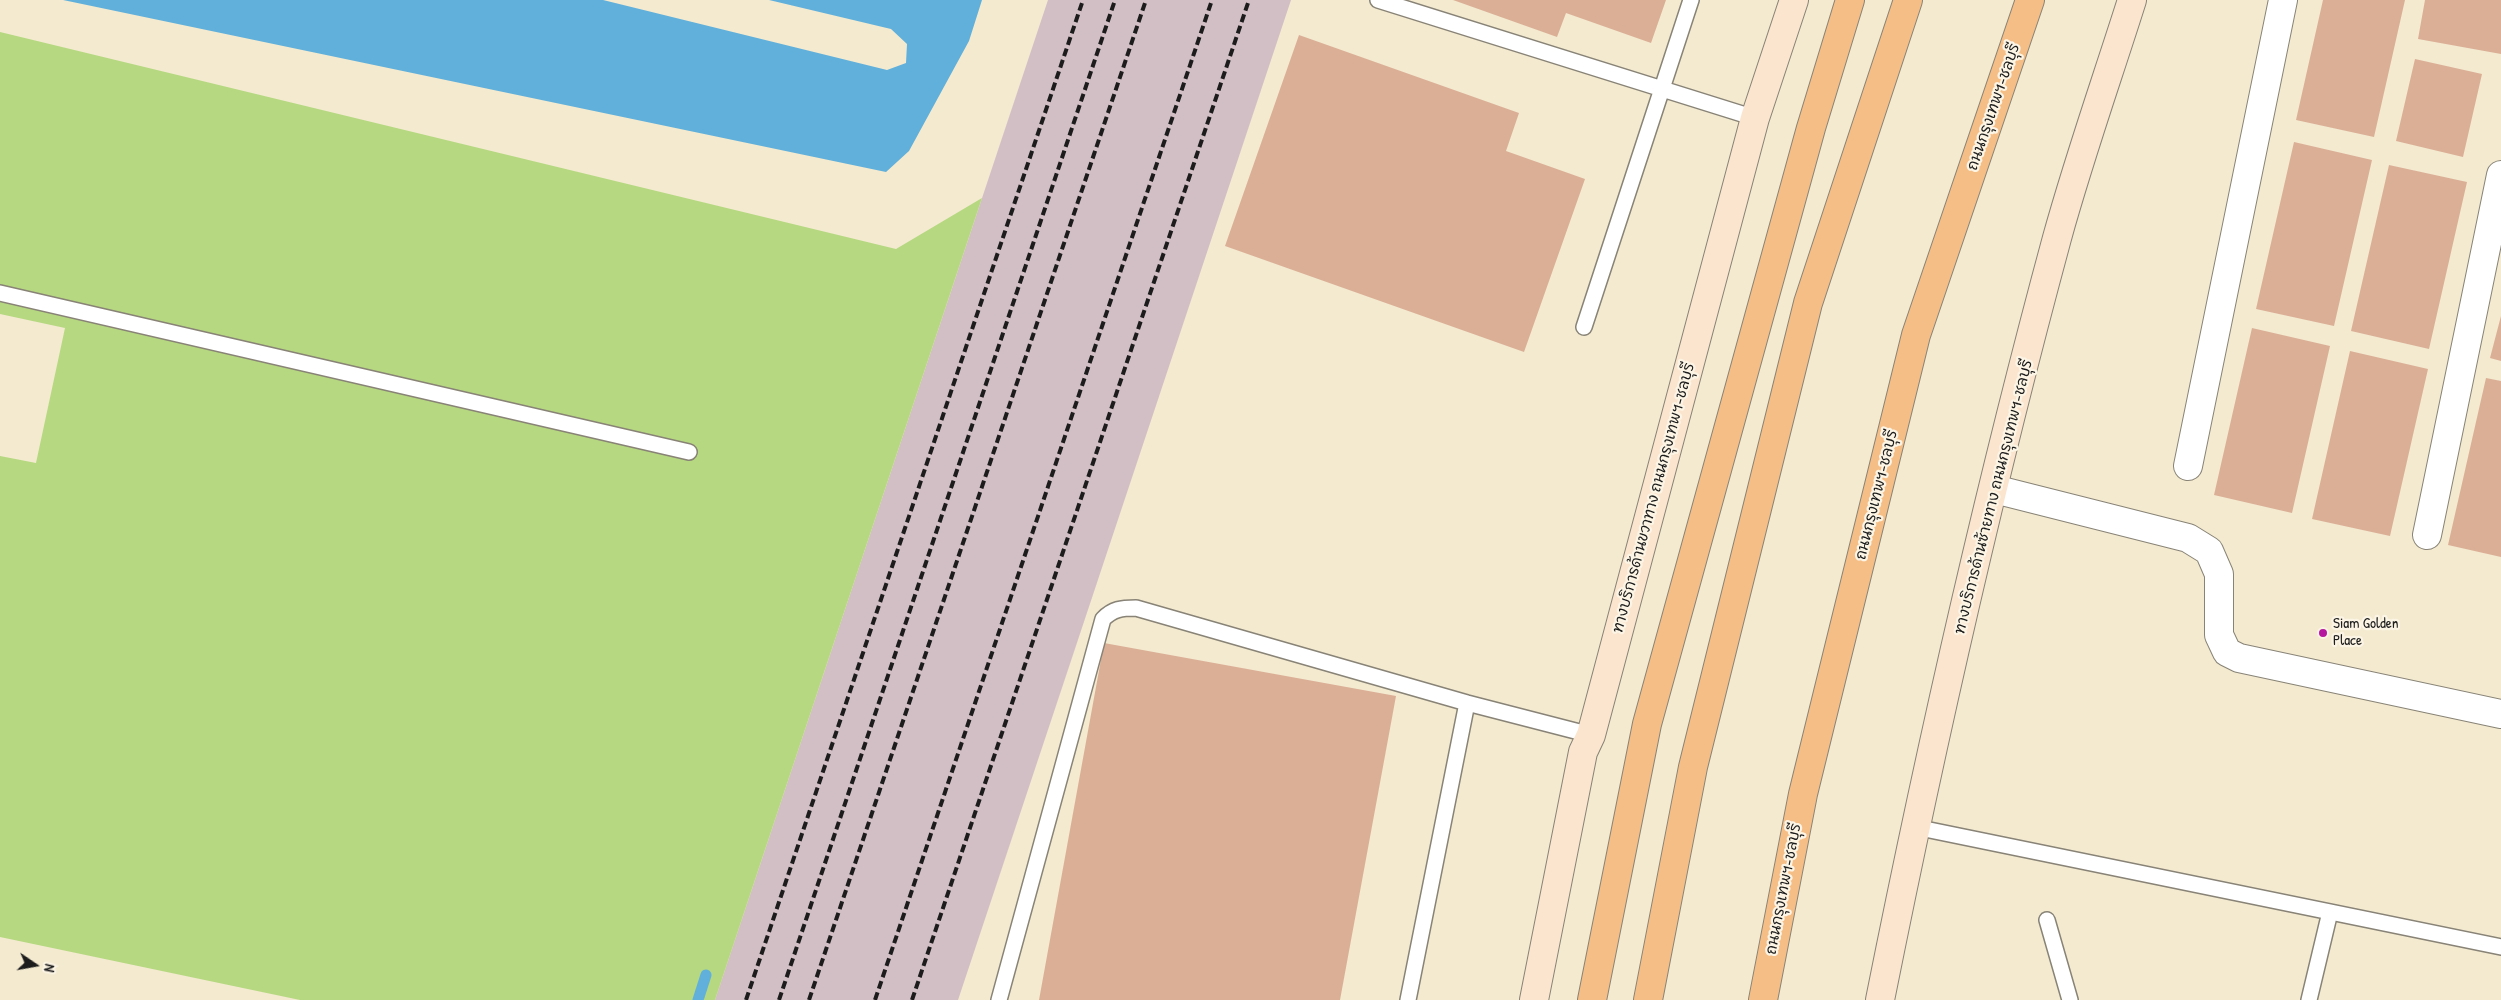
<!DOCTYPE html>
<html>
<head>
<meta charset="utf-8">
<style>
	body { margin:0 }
	#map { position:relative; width:2501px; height:1000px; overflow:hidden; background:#f3ead0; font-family:"Patrick Hand",sans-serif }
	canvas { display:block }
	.north { position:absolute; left:10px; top:940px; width:50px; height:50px; -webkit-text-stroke:4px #fcf5e5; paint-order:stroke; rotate:102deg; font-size:14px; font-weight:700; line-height:20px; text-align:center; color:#1c1c1c }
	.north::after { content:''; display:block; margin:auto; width:18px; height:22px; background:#1c1c1c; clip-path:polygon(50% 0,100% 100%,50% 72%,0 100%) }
</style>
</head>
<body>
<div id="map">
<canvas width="2501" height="1000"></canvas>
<div class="north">N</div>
</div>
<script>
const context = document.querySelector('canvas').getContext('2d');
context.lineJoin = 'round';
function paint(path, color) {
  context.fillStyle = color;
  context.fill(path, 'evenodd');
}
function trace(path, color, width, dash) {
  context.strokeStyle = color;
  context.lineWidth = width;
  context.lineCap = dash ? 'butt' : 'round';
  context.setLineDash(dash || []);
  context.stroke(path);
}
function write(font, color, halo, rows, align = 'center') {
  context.font = font + ' "Patrick Hand","Playpen Sans Thai",sans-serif';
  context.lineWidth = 4.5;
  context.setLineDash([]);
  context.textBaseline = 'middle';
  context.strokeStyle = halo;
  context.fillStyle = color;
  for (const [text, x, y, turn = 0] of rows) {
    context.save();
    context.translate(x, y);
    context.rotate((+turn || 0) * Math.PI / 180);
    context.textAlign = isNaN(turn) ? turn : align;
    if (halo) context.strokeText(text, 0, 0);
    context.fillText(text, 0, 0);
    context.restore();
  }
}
paint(new Path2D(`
	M1048,0H1291L958,1000H715Z`), '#d2bec5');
paint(new Path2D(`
	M0,32L896,249L982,198L715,1000H300L0,937V456L36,463L65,328L0,314Z`), '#b6d880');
paint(new Path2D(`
	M63,0H603L887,70L906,63L907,44L891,29L769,0H982L969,41L909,151L886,172Z`), '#60b0db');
trace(new Path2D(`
	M698,1000L706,975`), '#60b0db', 11);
paint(new Path2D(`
	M1453,0H1666L1651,43L1566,13L1557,37Z
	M2323,0H2405L2374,137L2296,120Z
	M2425,0H2501V54L2418,39Z
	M1299,35L1519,113L1506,151L1585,179L1524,352L1225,246Z
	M2415,59L2482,74L2463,157L2396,141Z
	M2294,142L2372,160L2334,326L2256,309Z
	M2389,165L2467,182L2429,349L2351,331Z
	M2501,316V361L2490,358Z
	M2252,328L2330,346L2292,513L2214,495Z
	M2350,351L2428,369L2390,536L2312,519Z
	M2486,378L2501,381V557L2448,545Z
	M1104,643L1396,696L1340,1000H1039Z`), '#dbaf96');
const lane = new Path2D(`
	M1378,0L1755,118
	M0,293L689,452
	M1584,327L1691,0
	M1915,827L2501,947
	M2047,920L2070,1000
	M999,1000L1103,619C1113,609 1121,608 1136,608L1467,703L1591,735
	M1408,1000L1467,703
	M2309,1000L2330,912`);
const street = new Path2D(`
	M2188,466L2283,0
	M1994,489L2188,538L2209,551L2219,574V635L2227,652L2239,658L2501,714
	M2427,535L2501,175`);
const secondary = new Path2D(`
	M1534,1000L1583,752L1591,735L1755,118L1794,0
	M1880,1000C1931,745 1989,489 2057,238C2079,158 2107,79 2132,0`);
const highway = new Path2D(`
	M1592,1000L1647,724L1811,128L1850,0
	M1648,1000L1693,767L1808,303L1908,0
	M1763,1000L1803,794L1916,335L2030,0`);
trace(lane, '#888376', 18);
trace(street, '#888376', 30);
trace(secondary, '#888376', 30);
trace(highway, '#888376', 30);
trace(lane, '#fff', 15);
trace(street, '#fff', 28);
trace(secondary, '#fbe5cf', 28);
trace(highway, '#f6be87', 28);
trace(new Path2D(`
	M746,1000L1083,0
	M779,1000L1115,0
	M809,1000L1146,0
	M875,1000L1212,0
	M912,1000L1249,0`), '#1c1c1c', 4, [8, 4]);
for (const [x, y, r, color] of [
	[2323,633,5,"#b5179e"]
]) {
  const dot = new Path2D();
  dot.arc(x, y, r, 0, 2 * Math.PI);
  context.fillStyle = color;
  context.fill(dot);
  trace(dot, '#fcf5e5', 2);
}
write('15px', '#1c1c1c', '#fcf5e5', [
	["ถนนกรุงเทพฯ-ชลบุรี",1994,107,-71],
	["ถนนกรุงเทพฯ-ชลบุรี",1877,495,-76],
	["ทางบริการด้านซ้ายทาง ถนนกรุงเทพฯ-ชลบุรี",1994,497,-76],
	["ทางบริการด้านขวาทาง ถนนกรุงเทพฯ-ชลบุรี",1654,498,-75],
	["ถนนกรุงเทพฯ-ชลบุรี",1784,889,-79]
]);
write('15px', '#1c1c1c', '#fcf5e5', [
	["Siam Golden",2333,624],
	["Place",2333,641]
], 'left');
</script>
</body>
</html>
